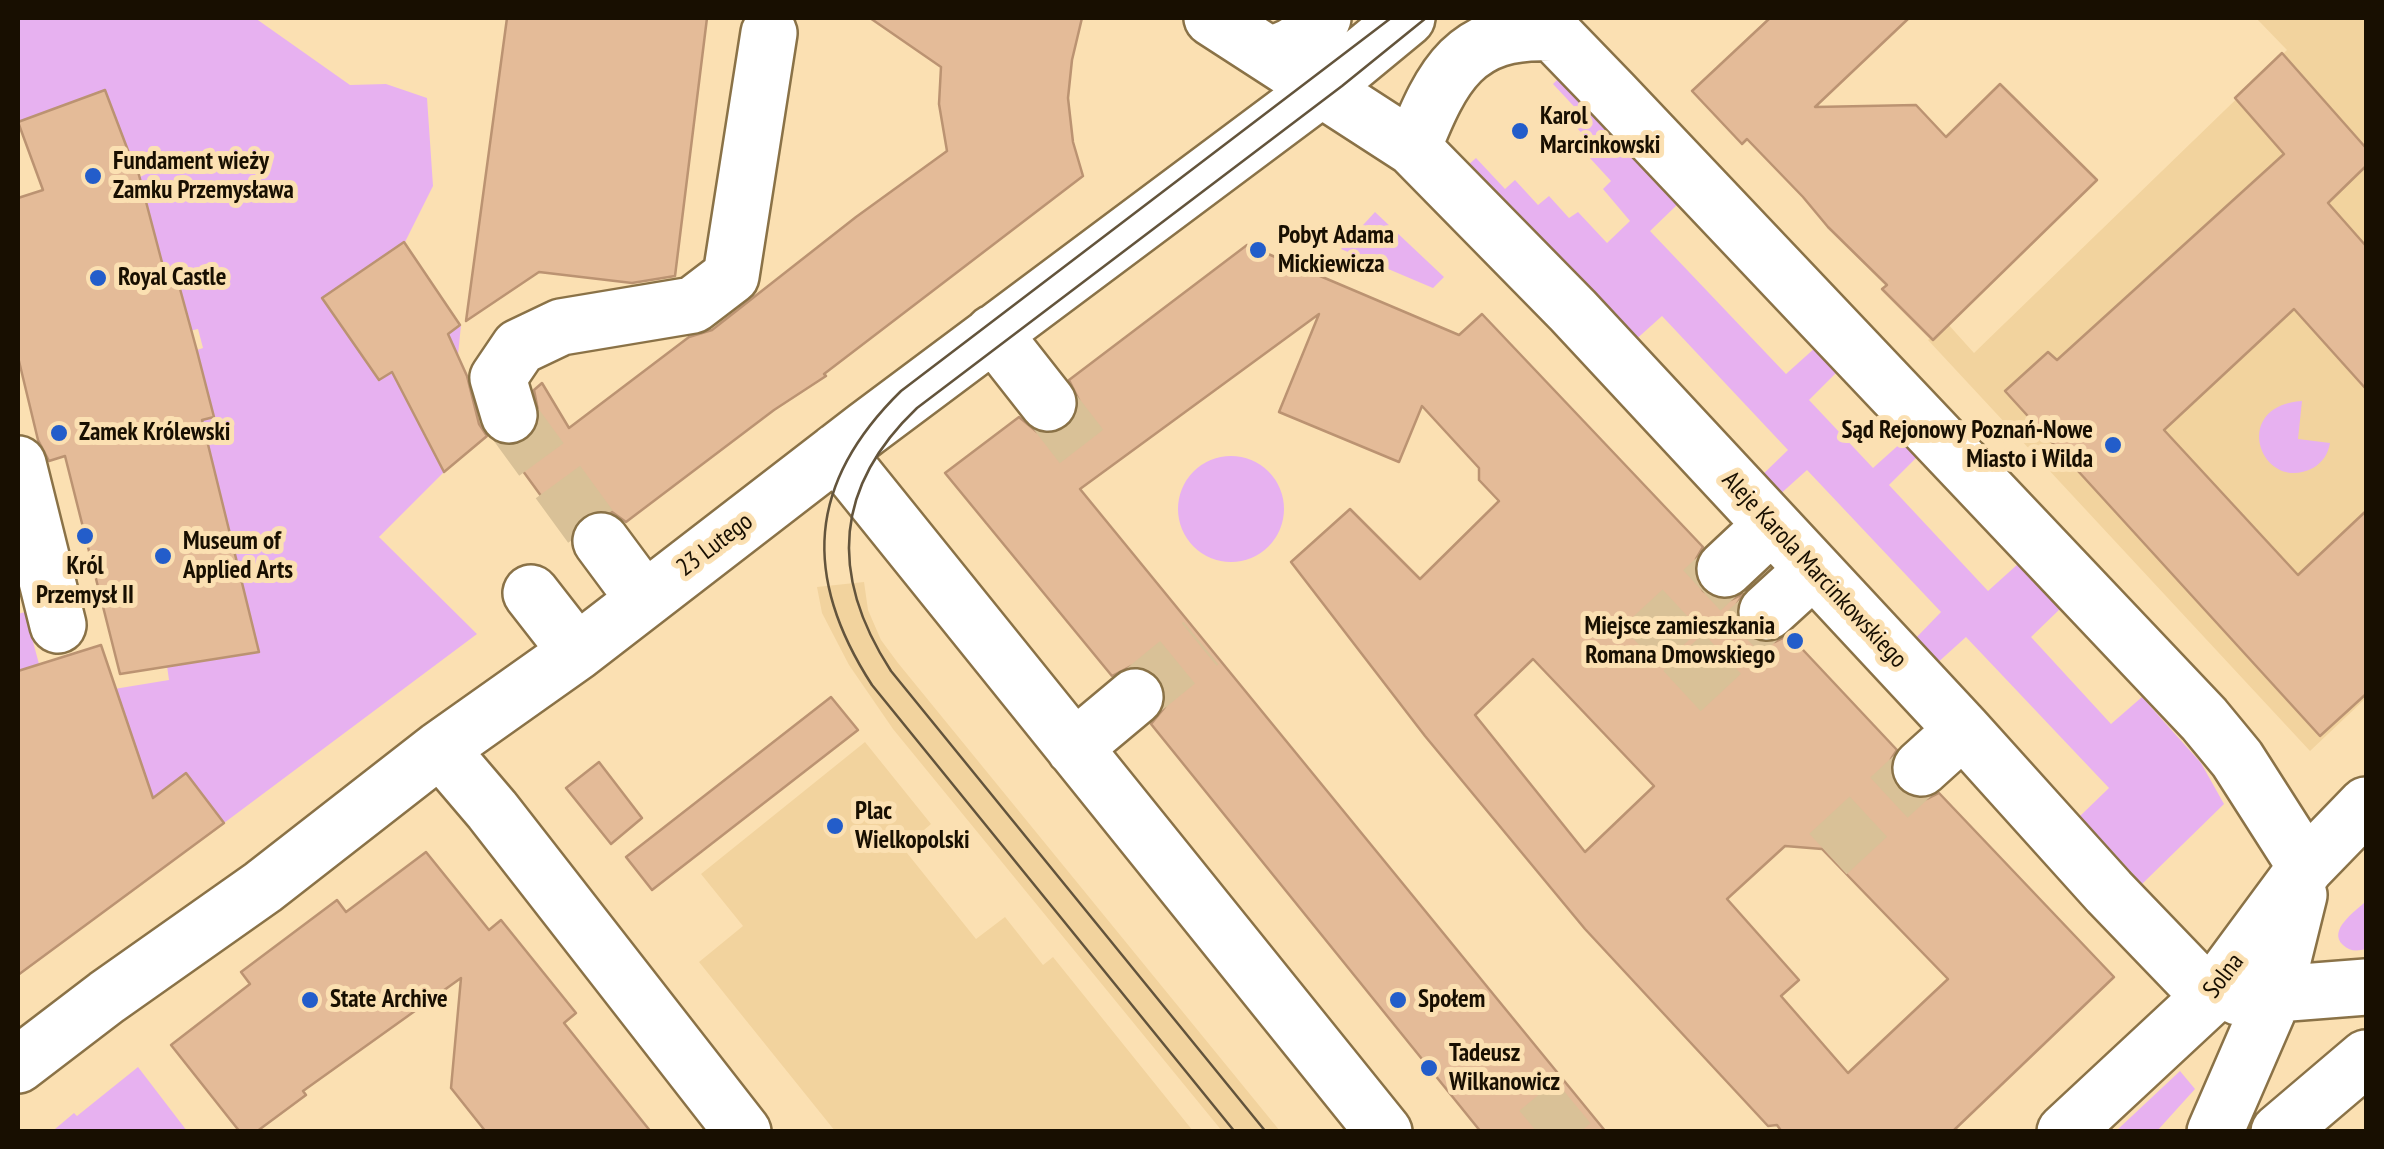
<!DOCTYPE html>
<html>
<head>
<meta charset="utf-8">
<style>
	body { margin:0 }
	#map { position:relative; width:2384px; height:1149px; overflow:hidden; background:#fbe0b2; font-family:"PT Sans Narrow",sans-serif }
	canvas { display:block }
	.frame { position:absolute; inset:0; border:20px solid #180f01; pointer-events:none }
</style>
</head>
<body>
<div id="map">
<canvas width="2384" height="1149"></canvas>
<div class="frame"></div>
</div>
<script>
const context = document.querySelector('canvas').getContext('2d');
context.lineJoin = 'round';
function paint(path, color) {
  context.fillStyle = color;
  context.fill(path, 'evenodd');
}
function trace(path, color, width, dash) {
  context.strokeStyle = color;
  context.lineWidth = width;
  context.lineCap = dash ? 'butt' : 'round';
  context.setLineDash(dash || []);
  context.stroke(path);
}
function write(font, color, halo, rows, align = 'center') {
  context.font = font + ' "PT Sans Narrow",sans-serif';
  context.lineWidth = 10;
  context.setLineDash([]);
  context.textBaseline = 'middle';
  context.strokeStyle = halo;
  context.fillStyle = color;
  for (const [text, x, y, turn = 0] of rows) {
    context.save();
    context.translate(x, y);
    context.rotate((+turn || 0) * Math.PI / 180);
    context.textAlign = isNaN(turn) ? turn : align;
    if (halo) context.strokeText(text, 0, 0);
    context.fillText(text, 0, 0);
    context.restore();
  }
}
paint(new Path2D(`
	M2256,18H2366V698L2310,751L1928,340L1947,323L1974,353L2287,50Z
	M864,582L868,610L881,640L898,663L1280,1131H1222L893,729L849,665L822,613L817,587Z
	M865,742L931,824L903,848L976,939L1005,917L1043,965L1053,957L1193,1131H835L699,962L743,926L701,874Z`), '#f2d39e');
paint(new Path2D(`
	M18,18H255L350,85L386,84L427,98L433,186L405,242L322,298L380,380L461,325L458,355L399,384L444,472L379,537L477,634L224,823L186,773L62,865L144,771L108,690L169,680L167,666L259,651L185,354L203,348L198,329L179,333L173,268L163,270L140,177L150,172L144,157L132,161L105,90L18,122Z
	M1561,76L1679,203L1650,231L1786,374L1816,347L1838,371L1809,400L1873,468L1903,441L1918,456L1889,485L1988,591L2018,564L2060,609L2031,637L2111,724L2142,697L2201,763L2224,804L2142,884L2080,816L2109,788L1966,637L1935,665L1913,641L1941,612L1807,470L1777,497L1759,478L1788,450L1662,316L1632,343L1467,166L1476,158L1505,189L1515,180L1538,205L1549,196L1569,218L1578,212L1607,243L1630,221L1603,189L1611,181L1588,156L1596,148L1573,124L1582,115L1553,84Z
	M1375,212L1444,277L1433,288L1341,249Z
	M2302,401L2298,439L2330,443C2328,454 2323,462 2313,468C2262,495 2228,406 2302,401Z
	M1178 509a53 53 0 1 1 106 0a53 53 0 1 1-106 0Z
	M25,612L39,664L21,670L23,682L18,684V614Z
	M2366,901V949C2358,951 2350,952 2343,945C2327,930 2356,911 2366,901Z
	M138,1067L187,1131L55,1129L74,1113L77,1116Z
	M2180,1071L2195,1089L2157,1131H2116Z`), '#e7b1f0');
const building = new Path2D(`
	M507,18H707L675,276L632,283L539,272L466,321Z
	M870,18H1082L1072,60L1068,98L1073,142L1083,176L824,374L826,376L774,410L626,522L612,512L596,510L582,517L573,528L571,537L504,445H519L532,436L540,421L534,390L542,383L569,428L689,337L712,330L856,217L947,151L939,104L941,67Z
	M1770,18H1909L1815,107L1916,105L1946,137L2000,84L2097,180L1933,340L1882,289L1887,285L1828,227L1803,197L1747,139L1742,144L1692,91Z
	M2282,53L2366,148V166L2328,203L2366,246V389L2294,309L2164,430L2298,575L2366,511V694L2320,736L2005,391L2048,352L2057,360L2284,154L2235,98Z
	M105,90L132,161L135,160L164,270L174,267L197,351L214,417L202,420L259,652L120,674L65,456L49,461L38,440L18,357V198L43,190L18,122Z
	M404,242L460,325L448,334L467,376L479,424L487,436L444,472L392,372L379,380L322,298Z
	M1247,245L1459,335L1482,314L1703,547L1696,559L1694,575L1703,591L1717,599L1731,600L1743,594L1737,604V620L1743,632L1757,641L1775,642L1789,635L1897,750L1891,759L1890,774L1899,790L1912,798L1927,799L1939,793L2114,977L1952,1132H1782L1777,1125L1768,1126L1585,929L1425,736L1291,562L1350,509L1420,579L1499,501L1479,480V468L1422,406L1399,462L1279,412L1319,314L1080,489L1606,1132H1481L1151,724L1165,707L1166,691L1160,678L1147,668L1131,666L1112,676L945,473L1019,417L1037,432L1053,434L1066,428L1077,415L1079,400L1069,380ZM1533,659L1654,786L1585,852L1475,715ZM1785,846L1822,849L1948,979L1848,1073L1781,996L1799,980L1727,899Z
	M101,645L153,798L186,773L224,823L18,975V671Z
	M831,697L858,730L652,890L626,857Z
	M599,762L642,818L611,844L566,788Z
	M426,852L489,930L501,920L576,1013L564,1023L651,1132H486L451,1088L461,978L303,1091L306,1095L256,1132H240L171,1045L250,984L241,972L337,900L346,912Z`);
paint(building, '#e4bb98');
trace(building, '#bb9372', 2.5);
trace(new Path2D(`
	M1048,403L1095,464
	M509,415L601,541
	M1641,647L1725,569
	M1682,691L1767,612
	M1135,697L1201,643
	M1828,854L1921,768
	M1537,1132L1573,1102`), '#d9c197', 55, [55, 28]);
const minor = new Path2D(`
	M1212,18L1413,148L1573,311L1963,730L2109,892L2210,997
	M1530,18L1553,33L1612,94L2204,719L2237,759L2306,867
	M1268,54C1293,50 1308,37 1323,18
	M1413,148C1442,75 1465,28 1553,33
	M993,333L1048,403
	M509,415L498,378L519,347L561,327L693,305L731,276L769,33
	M836,452L1384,1132
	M18,464L58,625
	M601,541L644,599
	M1725,569L1772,525
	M531,593L577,652
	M1767,612L1813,570
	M1074,748L1135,697
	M440,749L492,810L743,1132
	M1921,768L1963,730
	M2238,997L2366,987
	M18,1065L107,997L263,887L440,749L577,652L866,429L1321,89L1407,18
	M2065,1132L2210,997L2306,867L2366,805
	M2215,1132L2274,996L2299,895
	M2279,1132L2366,1058`);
trace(minor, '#8a7247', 60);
trace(minor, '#fff', 55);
trace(new Path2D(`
	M1235,1132L872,685C802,577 807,483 901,391L1391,18
	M1266,1132L891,671C830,577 833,488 917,408L1342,86L1426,18`), '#63543c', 2.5);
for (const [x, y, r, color] of [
	[1520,131,10,"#235dca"],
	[93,176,10,"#235dca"],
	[1258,250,10,"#235dca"],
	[98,278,10,"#235dca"],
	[59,433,10,"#235dca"],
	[2113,445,10,"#235dca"],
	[85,536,10,"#235dca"],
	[163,556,10,"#235dca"],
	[1795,641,10,"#235dca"],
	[835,826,10,"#235dca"],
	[310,1000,10,"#235dca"],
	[1398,1000,10,"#235dca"],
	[1429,1068,10,"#235dca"]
]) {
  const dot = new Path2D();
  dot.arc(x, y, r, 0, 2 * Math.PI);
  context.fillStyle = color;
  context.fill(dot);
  trace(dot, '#fbe0b2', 4);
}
write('bold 25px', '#180f01', '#fbe0b2', [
	["Karol",1540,117],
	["Marcinkowski",1540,146],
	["Fundament wieży",113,162],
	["Zamku Przemysława",113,191],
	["Pobyt Adama",1278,236],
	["Mickiewicza",1278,265],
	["Royal Castle",118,278],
	["Sąd Rejonowy Poznań-Nowe",2093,431,"right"],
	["Miasto i Wilda",2093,460,"right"],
	["Zamek Królewski",79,433],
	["Museum of",183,542],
	["Applied Arts",183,571],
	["Król",85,567,"center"],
	["Przemysł II",85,596,"center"],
	["Miejsce zamieszkania",1775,627,"right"],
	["Romana Dmowskiego",1775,656,"right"],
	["Plac",855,812],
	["Wielkopolski",855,841],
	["State Archive",330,1000],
	["Społem",1418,1000],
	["Tadeusz",1449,1054],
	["Wilkanowicz",1449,1083]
], 'left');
write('25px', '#180f01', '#fbe0b2', [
	["23 Lutego",715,545,-37],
	["Aleje Karola Marcinkowskiego",1814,570,47],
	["Solna",2224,976,-52]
]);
</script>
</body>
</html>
